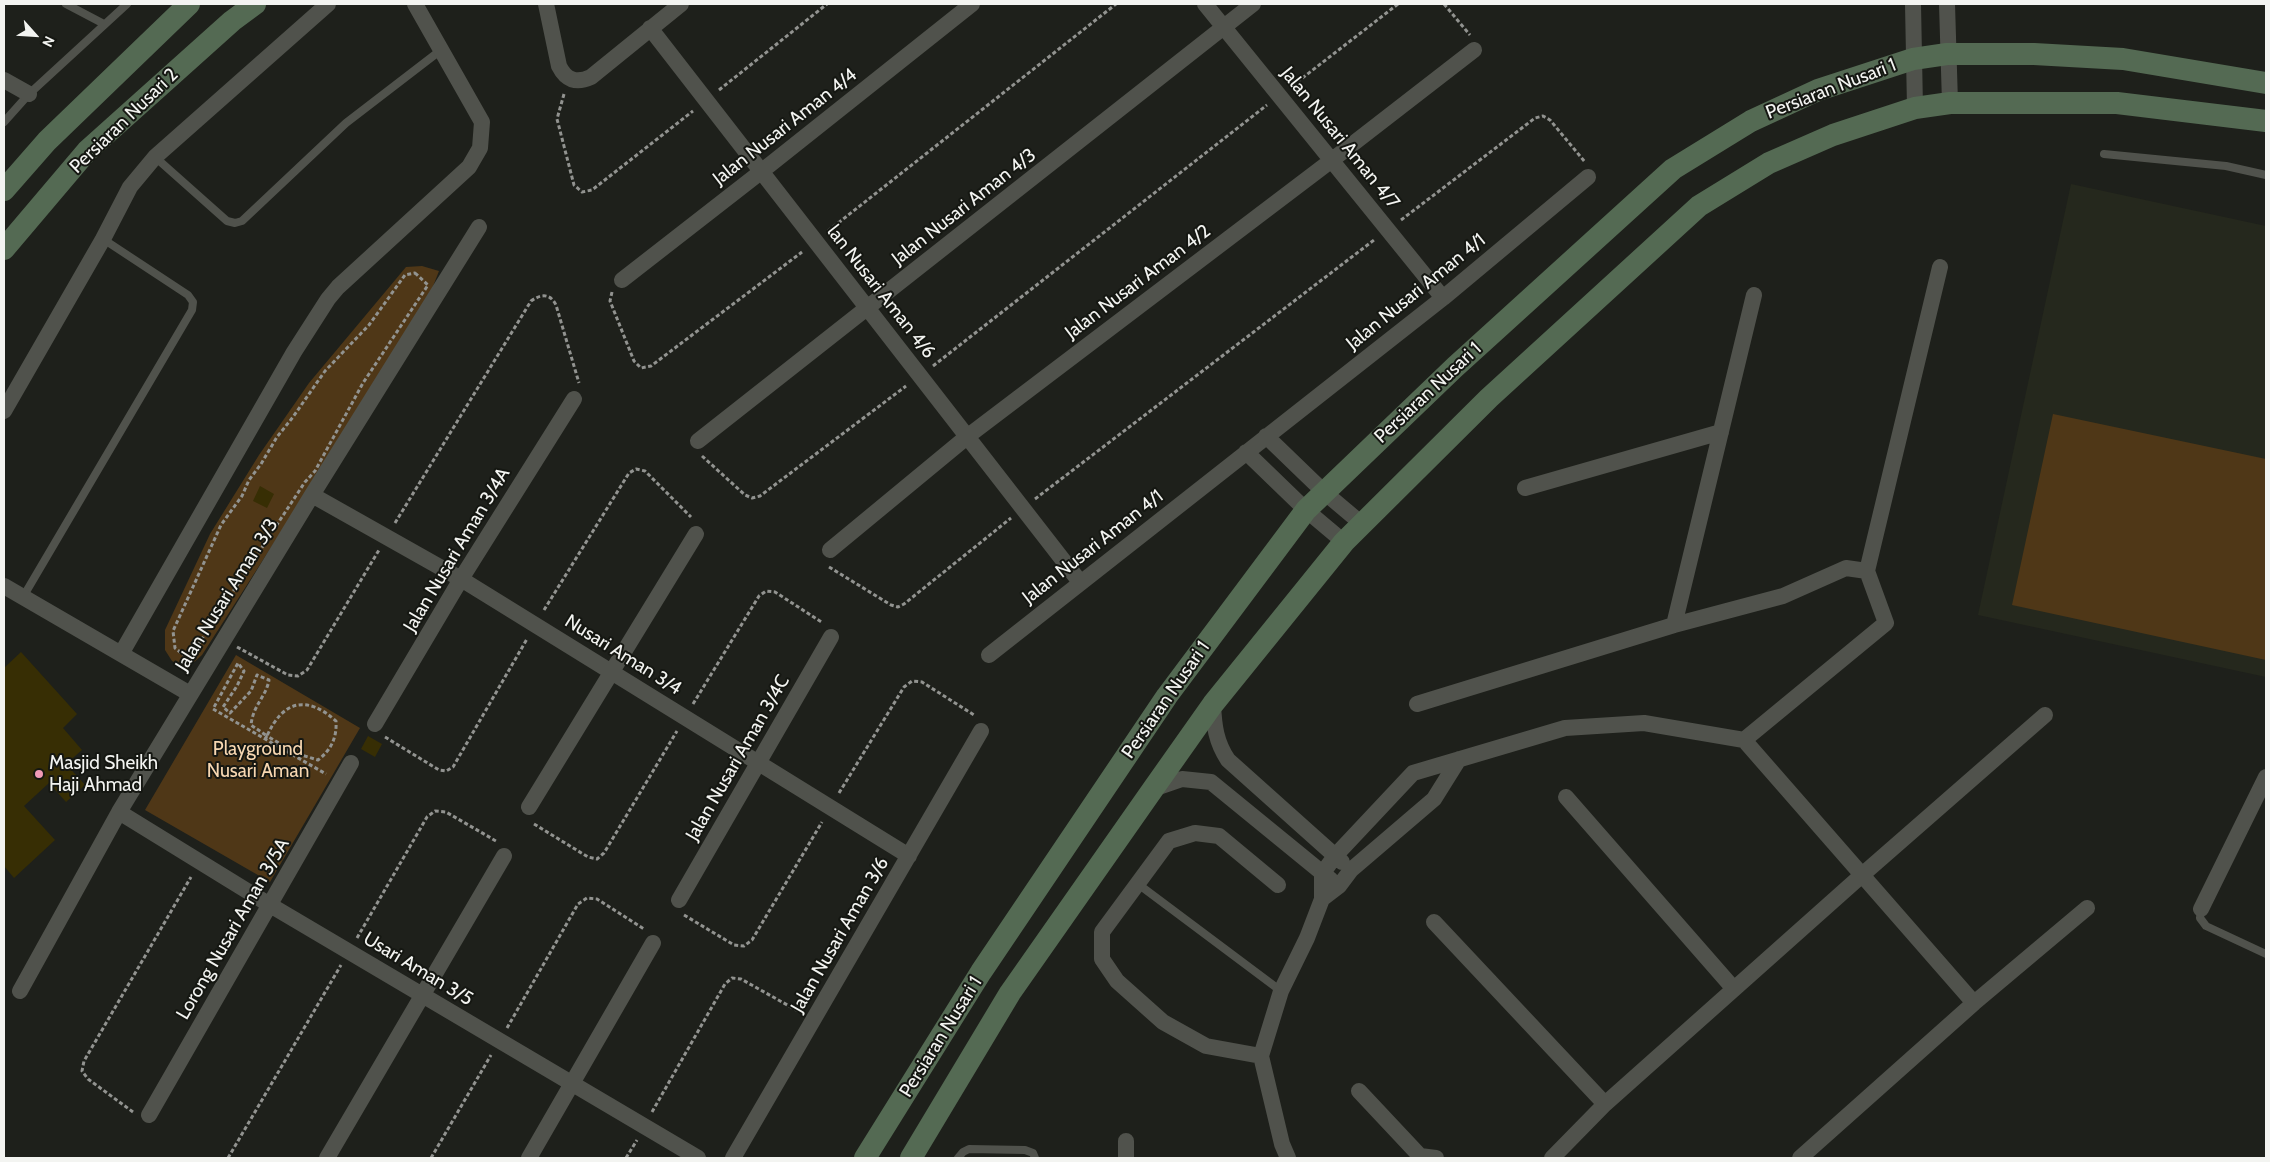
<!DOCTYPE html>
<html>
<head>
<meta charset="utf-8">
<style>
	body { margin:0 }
	#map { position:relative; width:2270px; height:1162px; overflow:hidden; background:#1e201b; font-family:Cabin,sans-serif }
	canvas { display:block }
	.frame { position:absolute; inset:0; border:5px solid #f3f4f1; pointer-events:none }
	.north { position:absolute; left:10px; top:10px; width:50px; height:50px; -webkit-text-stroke:4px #151712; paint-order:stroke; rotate:116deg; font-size:14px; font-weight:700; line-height:20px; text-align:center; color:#f3f4f1 }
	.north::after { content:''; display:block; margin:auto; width:18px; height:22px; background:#f3f4f1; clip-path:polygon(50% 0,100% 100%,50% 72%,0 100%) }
</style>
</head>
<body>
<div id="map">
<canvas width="2270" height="1162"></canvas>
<div class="frame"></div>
<div class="north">N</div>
</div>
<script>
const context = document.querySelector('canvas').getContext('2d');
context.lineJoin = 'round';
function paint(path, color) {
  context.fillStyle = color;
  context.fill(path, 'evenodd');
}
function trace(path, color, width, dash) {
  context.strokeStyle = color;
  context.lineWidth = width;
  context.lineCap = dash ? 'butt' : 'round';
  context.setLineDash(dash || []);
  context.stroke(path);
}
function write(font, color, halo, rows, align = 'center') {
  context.font = font + ' Cabin,sans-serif';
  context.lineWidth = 4;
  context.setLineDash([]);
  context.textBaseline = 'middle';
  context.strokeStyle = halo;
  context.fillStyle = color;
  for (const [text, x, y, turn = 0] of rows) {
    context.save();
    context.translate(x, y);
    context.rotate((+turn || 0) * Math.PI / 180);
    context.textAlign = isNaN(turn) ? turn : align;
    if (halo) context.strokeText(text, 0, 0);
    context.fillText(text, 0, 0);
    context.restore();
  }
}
paint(new Path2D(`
	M2071,184L2266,226V677L1978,615Z`), '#25281d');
paint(new Path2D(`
	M422,266L439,271L430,294L311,485L202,655L192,664L179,665L172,661L165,650V630L210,534L259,455L309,383L406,267Z
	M2053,414L2266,459V660L2012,605Z
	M236,655L360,728L270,882L145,810Z`), '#4f3717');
paint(new Path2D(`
	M260,486L274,494L267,508L253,501Z
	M21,652L77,714L63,728L82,750L66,764L85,785L66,802L49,783L24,806L55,840L14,878L4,866V668Z
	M368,736L382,744L375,757L361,749Z`), '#372e04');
trace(new Path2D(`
	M1444,4L1470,35
	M1292,86L1398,4
	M719,90L827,4
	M564,94L557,119L574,185L582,192L592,190L693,111
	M1401,220L1535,118L1543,116L1550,120L1585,162
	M828,231L1116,4
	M415,273L428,285L363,383L315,471L305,482L192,654L184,655L175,648L173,631L221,525L242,496L249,480L261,464L277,437L293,417L325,371L369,325L405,275Z
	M612,292L610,301L634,361L641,368L651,366L802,252
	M933,366L1267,105
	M702,456L745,495L752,498L760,496L906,386
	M1035,499L1374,240
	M395,523L531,301C541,294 550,293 556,305L579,383
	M829,567L891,605L898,607L904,604L1011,518
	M544,610L629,473L636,469L645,471L691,517
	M237,647L288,675L298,676L307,670L379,550
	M693,704L759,596L766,591L775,592L823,623
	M385,737L439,770L446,771L453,767L527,639
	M265,739L267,736L298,754L318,760C331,750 337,738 336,721C307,695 283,700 267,736L251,725C253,705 266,697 269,680L257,675L251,691L230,713L223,707L237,686L244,671L238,663L213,709L326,774
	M839,793L904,687L912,681L922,682L974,715
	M534,824L588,857L597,859L604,853L677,731
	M684,915L734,945L744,946L752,940L822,822
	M357,938L427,817L435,811L446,812L496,841
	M507,1028L578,904L587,898L597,899L644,929
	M133,1112L88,1079L82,1071L84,1061L191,877
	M652,1112L725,984L732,978L741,979L798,1011
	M228,1158L341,965
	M431,1158L491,1055
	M626,1158L637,1140`), '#929390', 3, [4, 2.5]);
trace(new Path2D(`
	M66,4L104,24
	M4,122L29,94L127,4
	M2104,154L2226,166L2266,175
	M155,157L227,221L235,223L242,221L346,123L441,50
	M23,597L192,310L193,302L188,295L103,239
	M1138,884L1281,991
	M2201,909L2200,918L2206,926L2266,954
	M958,1158L963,1152L969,1149L1025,1150L1033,1153L1035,1158`), '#50524c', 8);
trace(new Path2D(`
	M546,4L559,66C566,80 576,84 591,77L681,4
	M1205,4L1443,298
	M1913,4L1915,108
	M1947,4L1950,103
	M650,28L1080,582
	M4,80L29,94
	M622,280L762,171L972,4
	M4,411L103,239L130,187L155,157L328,4
	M1266,436L1324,492L1362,524
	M698,441L1253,4
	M1246,452L1306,510L1344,542
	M1525,488L1721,432
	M312,495L461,579L909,856
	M830,550L968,436L1332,160L1474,50
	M4,586L190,694
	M1674,625L1754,295
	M121,654L294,352L328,299L338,287L469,167L480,148L482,122L415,4
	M989,655L1443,298L1588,177
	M1213,704C1214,726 1216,742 1228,760L1342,862
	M1417,704L1674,625L1783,596L1846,568L1867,571
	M375,724L461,579L574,399
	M1744,740L1886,623L1867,571L1940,267
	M1459,759L1434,799L1351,870L1339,886L1322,899V874L1335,856L1413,773L1565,728L1644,723L1744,740L1974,1003
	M1153,789L1182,779L1211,782L1331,880
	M1566,797L1734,989
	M529,807L696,534
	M119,812L270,905L698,1158
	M679,900L831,637
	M2201,909L2266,777
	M1434,922L1605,1104
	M20,991L119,812L312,495L479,227
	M1261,1056L1206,1046L1163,1022L1117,981L1102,959V932L1169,841L1195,833L1219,836L1278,885
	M1359,1091L1420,1156L1436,1158
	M149,1115L351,763
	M1126,1141V1158
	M327,1158L504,856
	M529,1158L653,943
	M733,1158L981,731
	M1288,1158L1282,1144L1261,1056L1281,991L1307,938L1322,899
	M1552,1158L1605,1104L1862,875L2045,715
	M1800,1158L1974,1003L2087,908`), '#50524c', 16);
trace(new Path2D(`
	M4,190L47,141L189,4
	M4,249L87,151L232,21L255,4
	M865,1158L981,972L1167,696L1306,510L1455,367L1673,169L1751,121L1818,90L1913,59L1947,54H2034L2123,59L2266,83
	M911,1158L1010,993L1153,789L1213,704L1344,542L1489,398L1699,206L1769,163L1833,135L1915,108L1950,103H2117L2266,121`), '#546a53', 22);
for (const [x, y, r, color] of [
	[39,774,5,"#f09ab6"]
]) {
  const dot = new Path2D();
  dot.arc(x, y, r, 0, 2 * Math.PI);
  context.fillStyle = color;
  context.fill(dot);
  trace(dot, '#151712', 2);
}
write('19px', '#f3f4f1', '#151712', [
	["Persiaran Nusari 1",1831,89,-21],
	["Persiaran Nusari 2",124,121,-44],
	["Jalan Nusari Aman 4/4",785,127,-38],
	["Jalan Nusari Aman 4/7",1340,138,51],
	["Jalan Nusari Aman 4/3",964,207,-38],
	["Jalan Nusari Aman 4/2",1138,282,-37],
	["lan Nusari Aman 4/6",881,292,52],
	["Jalan Nusari Aman 4/1",1416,292,-39],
	["Persiaran Nusari 1",1428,393,-43],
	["Jalan Nusari Aman 4/1",1093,547,-38],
	["Jalan Nusari Aman 3/4A",457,550,-59],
	["Jalan Nusari Aman 3/3",227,595,-58],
	["Nusari Aman 3/4",623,655,32],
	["Persiaran Nusari 1",1166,700,-55],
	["Jalan Nusari Aman 3/4C",738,758,-60],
	["Lorong Nusari Aman 3/5A",233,929,-60],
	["Jalan Nusari Aman 3/6",840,935,-60],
	["Usari Aman 3/5",418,969,31],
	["Persiaran Nusari 1",941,1037,-58]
]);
write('19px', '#f7d7b1', '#151712', [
	["Playground",258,749],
	["Nusari Aman",258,771]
]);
write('19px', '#f3f4f1', '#151712', [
	["Masjid Sheikh",49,763],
	["Haji Ahmad",49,785]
], 'left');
</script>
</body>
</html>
